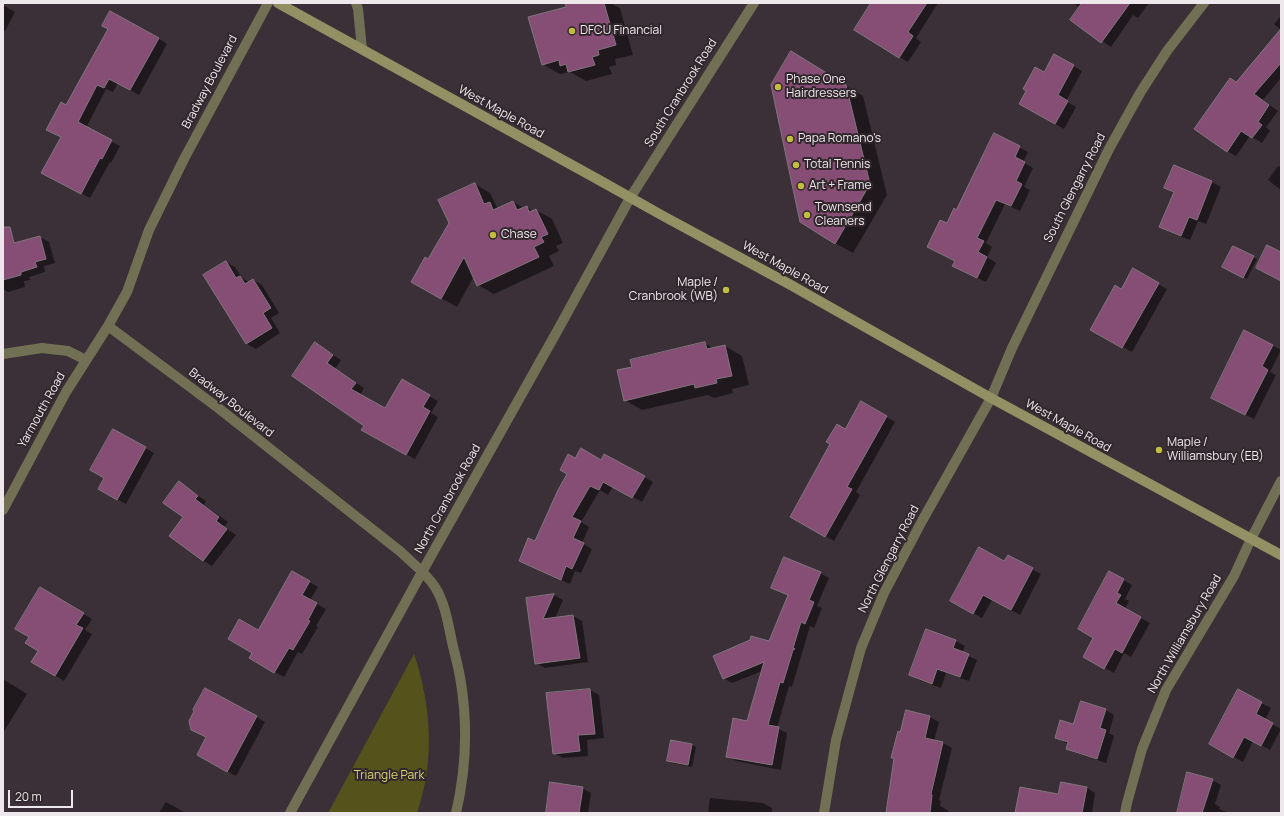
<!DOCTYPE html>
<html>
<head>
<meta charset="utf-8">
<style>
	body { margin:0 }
	#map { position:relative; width:1284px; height:816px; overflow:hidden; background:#3b3037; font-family:Manrope,sans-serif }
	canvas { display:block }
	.frame { position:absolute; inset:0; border:4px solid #eee7eb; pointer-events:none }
	.scale { position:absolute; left:8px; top:790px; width:65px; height:18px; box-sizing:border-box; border:2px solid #eee7eb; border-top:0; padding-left:5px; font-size:12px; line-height:14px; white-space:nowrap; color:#eee7eb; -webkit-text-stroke:3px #31272d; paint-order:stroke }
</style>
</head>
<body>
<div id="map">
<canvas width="1284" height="816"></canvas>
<div class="frame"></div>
<div class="scale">20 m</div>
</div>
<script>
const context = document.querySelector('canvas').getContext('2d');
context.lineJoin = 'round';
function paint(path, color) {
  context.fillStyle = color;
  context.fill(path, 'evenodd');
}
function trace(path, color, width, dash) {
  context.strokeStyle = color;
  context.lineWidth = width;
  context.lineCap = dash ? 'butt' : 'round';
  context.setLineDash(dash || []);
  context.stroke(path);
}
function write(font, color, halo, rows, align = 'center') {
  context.font = font + ' Manrope,sans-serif';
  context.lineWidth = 4;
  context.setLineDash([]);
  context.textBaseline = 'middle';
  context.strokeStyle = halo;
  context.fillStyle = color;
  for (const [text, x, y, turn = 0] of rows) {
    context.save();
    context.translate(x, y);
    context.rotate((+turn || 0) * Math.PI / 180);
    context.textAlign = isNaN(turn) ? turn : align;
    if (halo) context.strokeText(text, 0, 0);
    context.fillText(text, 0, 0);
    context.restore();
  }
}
paint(new Path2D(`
	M414,654C428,696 433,739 425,783C423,793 420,803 417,813H328Z`), '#55531b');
paint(new Path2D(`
	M566,3H613L614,5L620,8L633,55L615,59L616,65L609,67L612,74L586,81L570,72L560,74L542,64L567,7Z
	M872,3H938L916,38L921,42L908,62L899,57Z
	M1073,3H1149L1138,18L1133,15L1111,47L1072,20L1080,8Z
	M3,5L15,12L5,31L3,30Z
	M1281,16V30L1274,24Z
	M1281,31V78L1263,100L1278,111L1266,127L1270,131L1262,143L1250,136L1236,156L1227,151L1231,79L1237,82Z
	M158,38L167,44L139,95L118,83L113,92L106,89L86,128L120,146L111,163L110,162L90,198L51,177L62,137L67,106Z
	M1055,55L1082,71L1066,101L1076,107L1064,129L1020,104L1027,91L1045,74Z
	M808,63L863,96L887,195L853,253L835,243Z
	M1019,147L1028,152L1023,162L1033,168L1024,187L1030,190L1020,211L1005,204L986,243L992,247L987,257L996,263L986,282L963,271L956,261L947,224L957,211Z
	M1174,166L1212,182L1221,187L1206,224L1198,221L1190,240L1169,232L1161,227L1174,193L1165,188Z
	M1278,166L1281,167V190L1268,180Z
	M475,184L490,193L497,207L499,208L513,202L524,208L527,207L533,211L536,210L552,219L563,243L556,246L559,251L549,256L554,266L494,294L478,285L474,276L457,307L428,291L429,261Z
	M3,230L11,245L40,237L49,242L55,263L44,266L45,272L29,277L30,280L24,281L25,287L8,292L3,289Z
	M1253,257L1257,259L1247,279L1224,267Z
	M226,262L235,267L242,278L249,282L253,280L262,285L279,313L271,318L280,333L256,349L247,344L204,276Z
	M1133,270L1167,289L1132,352L1091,329L1122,290Z
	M705,343L714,349L725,346L742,356L749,385L732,389L733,393L714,398L708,395L642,410L625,400L633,367Z
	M1272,345L1281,350L1270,372L1276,375L1254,419L1221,403Z
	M324,349L341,360L335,369L364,388L360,395L386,410L402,381L438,401L431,413L438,417L415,459L362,430L365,425L294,376Z
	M861,402L895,422L856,492L860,495L834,541L791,517L846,430Z
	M113,430L154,453L126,504L99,489L105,478Z
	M605,455L653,482L642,502L613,486L608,495L600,490L581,522L589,527L582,543L592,549L581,573L575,571L570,584L529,565L536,543L576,459L601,461Z
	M179,483L206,501L204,505L228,522L224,527L236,535L212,566L204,561L170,535L184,517Z
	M1008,556L1041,574L1020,615L992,600L982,618L952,601L1005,562Z
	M292,572L318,587L310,600L326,609L316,626L318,627L302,654L298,652L284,677L250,658L253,653L258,631Z
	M820,573L829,578L817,606L822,608L814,628L810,626L792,687L789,686L777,728L787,733L781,770L736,761L727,756L748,722L762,671L732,683L723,678L770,642L789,596L772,587Z
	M1123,580L1132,585L1125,599L1129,601L1125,609L1150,623L1131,657L1124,653L1114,673L1084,657Z
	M41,589L92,619L85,630L92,634L64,681L32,662L39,651L30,637Z
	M554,595L563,600L555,618L573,616L582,621L588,662L545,668L536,663L527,599Z
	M927,630L956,641L965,646L962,653L977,660L969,681L946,673L941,688L919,680L910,675Z
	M3,679L27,694L3,733Z
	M206,689L265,722L236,776L198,755L207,739Z
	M590,690L599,695L604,738L587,740L588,756L563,758L554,753Z
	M1238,691L1271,708L1265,720L1281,729L1270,750L1253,741L1243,762L1219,749Z
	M1106,710L1114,715L1109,733L1114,736L1106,763L1076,753L1067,748L1068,744L1056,738L1074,725Z
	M906,711L930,717L939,722L934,741L943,743L952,748L939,800L941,801L940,806L949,811L948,813H887L895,759L892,757L901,733Z
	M692,745L696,747L692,767L672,763L668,760Z
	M1212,780L1221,785L1215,804L1220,807L1219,809L1229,813H1176L1178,806H1179Z
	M582,788L591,793L588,813H547Z
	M1087,788L1095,793L1092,813H1016L1059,795Z
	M710,798L763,803L772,808V813H708Z
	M166,802L186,813H159Z`), '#0007');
const building = new Path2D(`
	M565,3H604L616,45L598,50L599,55L592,57L595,65L568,72L566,64L560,66L559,60L542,65L528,17L566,7Z
	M871,3H927L908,32L913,36L899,58L854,30Z
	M1082,3H1130L1101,43L1070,20Z
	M110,11L159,38L130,90L109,79L104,88L97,85L78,122L112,140L102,159L100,158L81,194L41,173L61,137L46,130L61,102L66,105L108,29L102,26Z
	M1281,29V63L1254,94L1269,105L1258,122L1262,125L1252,138L1241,131L1227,152L1194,129L1230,78L1236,82Z
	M791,51L846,85L870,184L835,244L800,222L771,85Z
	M1054,54L1074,65L1058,95L1068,101L1055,124L1019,104L1026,91L1023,89L1035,67L1044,72Z
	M994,133L1020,146L1015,157L1025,162L1016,181L1022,184L1011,206L996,200L977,238L984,241L978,252L987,257L977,278L952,266L955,261L927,247L940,220L947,223L954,208L956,210Z
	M1174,165L1212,181L1197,220L1189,217L1181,236L1159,227L1174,192L1164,188Z
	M475,183L484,204L490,202L493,210L513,201L517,210L527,206L529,212L536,209L548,234L541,237L544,242L534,247L539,257L477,286L464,257L441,299L411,282L425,257L428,259L449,223L438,200Z
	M3,227H10L14,243L40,236L46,259L35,262L37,267L21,272V275L3,280Z
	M1267,245L1281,252V281L1256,268Z
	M1233,246L1254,256L1243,278L1222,267Z
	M226,261L236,278L240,276L245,284L253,279L271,308L263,313L272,328L246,344L203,275Z
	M1133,268L1159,283L1122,348L1090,330L1115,285L1121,289Z
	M1244,330L1273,345L1262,366L1268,370L1245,415L1211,398Z
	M315,342L333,355L327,363L356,383L351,389L385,408L402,379L430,395L423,407L430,411L406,455L361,430L364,426L292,376Z
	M705,342L707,349L725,345L732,376L716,379L717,383L695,388L694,384L624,401L617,370L632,367L630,360Z
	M861,401L887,416L847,487L852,489L825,537L790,517L830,444L826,442L837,424L845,429Z
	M113,429L146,447L117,500L98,489L104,478L90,470Z
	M581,448L601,460L604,454L645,476L632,498L603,482L599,490L590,486L572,517L581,521L573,538L584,543L572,569L566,566L561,580L519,561L528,538L535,541L558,490L567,474L560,470L568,454L575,458Z
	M179,481L198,496L195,499L219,517L216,521L227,529L203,561L169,536L183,517L163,503Z
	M979,547L1004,561L1008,555L1033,568L1011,610L983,595L973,614L950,601Z
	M784,557L821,572L809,600L814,602L805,624L801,622L793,648L795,649L793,650L783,683L780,682L768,725L779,727L772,765L726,757L733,718L747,721L764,662L723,679L713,656L750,640L751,636L769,641L788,595L771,588Z
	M292,571L310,581L302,595L317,603L308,620L310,621L293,650L289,648L274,673L249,658L252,653L228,639L239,619L258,630Z
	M1109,571L1124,579L1117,593L1121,595L1116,603L1141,617L1122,653L1115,649L1104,669L1083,657L1093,638L1078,629Z
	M40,587L84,613L76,625L83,628L55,676L31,662L38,651L25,643L29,637L15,629Z
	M554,594L543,619L573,615L580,658L535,664L526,598Z
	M926,629L956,640L953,648L969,654L960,677L937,669L932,684L909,675Z
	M205,688L257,716L227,772L197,755L206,737L191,730L189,721L194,711L193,710Z
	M590,689L595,734L578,735L580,751L553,754L546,693Z
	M1238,689L1262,702L1256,714L1273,723L1261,746L1244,737L1233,758L1209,744Z
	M1081,701L1106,709L1100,728L1106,730L1097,759L1066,749L1068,742L1055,738L1060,720L1073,724Z
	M906,710L930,716L925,738L943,742L931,794L932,795L930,813H886L894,758H891L898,731L900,732Z
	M671,740L692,744L688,765L667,761Z
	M1187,772L1213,779L1202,813H1177Z
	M550,782L583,787L579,813H546Z
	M1061,782L1087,787L1082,813H1015L1020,787L1058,794Z`);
paint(building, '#864e75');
trace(building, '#81757d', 1);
trace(new Path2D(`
	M268,3L184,159L149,230L127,292L108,326L217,407L401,552C412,563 426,573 435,587C445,603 448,623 452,642C455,655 459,669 461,683C468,727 466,770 456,813
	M356,3L358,9L362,49
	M3,354L42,348L68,351L86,360
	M3,510L66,392L108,326
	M824,813L836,740L861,648L884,593L922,521L991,398L1012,348L1109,149L1140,93L1167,51L1204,3
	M1125,813L1127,803L1142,749L1166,690L1234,576L1251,539L1281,481`), '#717054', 10);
trace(new Path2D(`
	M290,813L422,572L560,326L630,198L754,3`), '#717054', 10);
trace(new Path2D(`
	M278,3L599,180L665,217L789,284L991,398L1281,555`), '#939164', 10);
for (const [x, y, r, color] of [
	[572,31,4,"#c3bd3e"],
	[778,87,4,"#c3bd3e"],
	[790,139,4,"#c3bd3e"],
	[796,165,4,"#c3bd3e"],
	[801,186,4,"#c3bd3e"],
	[807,215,4,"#c3bd3e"],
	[493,235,4,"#c3bd3e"],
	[726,290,4,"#c3bd3e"],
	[1159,450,4,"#c3bd3e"]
]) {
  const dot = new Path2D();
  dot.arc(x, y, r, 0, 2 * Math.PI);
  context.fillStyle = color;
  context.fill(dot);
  trace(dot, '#31272d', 1.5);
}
write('12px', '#eee7eb', '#31272d', [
	["DFCU Financial",580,31],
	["Phase One",786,80],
	["Hairdressers",786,94],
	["Papa Romano's",798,139],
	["Total Tennis",804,165],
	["Art + Frame",809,186],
	["Townsend",815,208],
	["Cleaners",815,222],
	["Chase",501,235],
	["Maple /",718,283,"right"],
	["Cranbrook (WB)",718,297,"right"],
	["Maple /",1167,443],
	["Williamsbury (EB)",1167,457]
], 'left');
write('12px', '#eee7eb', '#31272d', [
	["Bradway Boulevard",210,82,-62],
	["South Cranbrook Road",681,93,-58],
	["West Maple Road",501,112,29],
	["South Glengarry Road",1075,188,-63],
	["West Maple Road",785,268,29],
	["Bradway Boulevard",231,403,38],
	["Yarmouth Road",42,410,-61],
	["West Maple Road",1068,426,29],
	["North Cranbrook Road",448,499,-61],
	["North Glengarry Road",889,559,-63],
	["North Williamsbury Road",1185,634,-60]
]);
write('12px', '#d9d471', '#31272d', [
	["Triangle Park",389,776]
]);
</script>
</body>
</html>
